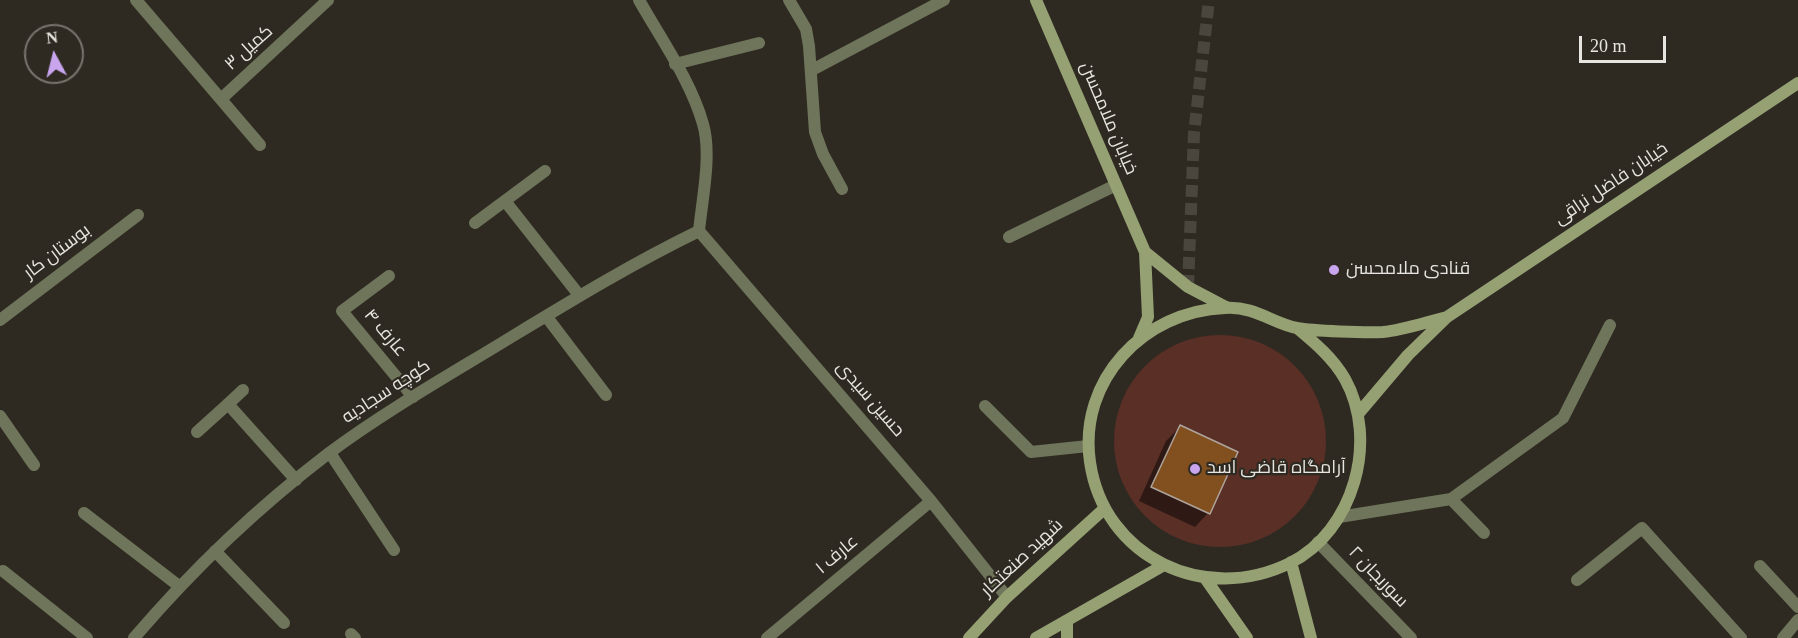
<!DOCTYPE html>
<html>
<head>
<meta charset="utf-8">
<style>
	body { margin:0 }
	#map { position:relative; width:1798px; height:638px; overflow:hidden; background:#2e2a22; font-family:Georgia,serif }
	canvas { display:block }
	.north { position:absolute; left:24px; top:24px; width:60px; height:60px; box-sizing:border-box; background:#2e2a22; border:2px solid #78756e; border-radius:50%; rotate:353deg; font-size:16px; font-weight:700; line-height:24px; text-align:center; color:#e7e5df }
	.north::after { content:''; display:block; margin:auto; width:21px; height:27px; background:#c9a5ee; clip-path:polygon(50% 0,100% 100%,50% 72%,0 100%) }
	.scale { position:absolute; left:1579px; top:36px; width:87px; height:27px; box-sizing:border-box; border:3px solid #e7e5df; border-top:0; padding-left:8px; font-size:18px; line-height:21px; white-space:nowrap; color:#e7e5df; -webkit-text-stroke:4px #2e2a22; paint-order:stroke }
</style>
</head>
<body>
<div id="map">
<canvas width="1798" height="638"></canvas>
<div class="north">N</div>
<div class="scale">20 m</div>
</div>
<script>
const context = document.querySelector('canvas').getContext('2d');
context.lineJoin = 'round';
function paint(path, color) {
  context.fillStyle = color;
  context.fill(path, 'evenodd');
}
function trace(path, color, width, dash) {
  context.strokeStyle = color;
  context.lineWidth = width;
  context.lineCap = dash ? 'butt' : 'round';
  context.setLineDash(dash || []);
  context.stroke(path);
}
function write(font, color, halo, rows, align = 'center') {
  context.font = font + ' Georgia,Cairo,serif';
  context.lineWidth = 4.5;
  context.setLineDash([]);
  context.textBaseline = 'middle';
  context.strokeStyle = halo;
  context.fillStyle = color;
  for (const [text, x, y, turn = 0] of rows) {
    context.save();
    context.translate(x, y);
    context.rotate((+turn || 0) * Math.PI / 180);
    context.textAlign = isNaN(turn) ? turn : align;
    if (halo) context.strokeText(text, 0, 0);
    context.fillText(text, 0, 0);
    context.restore();
  }
}
paint(new Path2D(`
	M1114 441a106 106 0 1 1 212 0a106 106 0 1 1-212 0Z`), '#592f26');
paint(new Path2D(`
	M1180,427L1208,513L1195,527L1139,501L1166,441Z`), '#0007');
const building = new Path2D(`
	M1180,425L1238,452L1210,514L1151,487Z`);
paint(building, '#82501f');
trace(building, '#aea49c', 1.5);
trace(new Path2D(`
	M1188,287L1194,134L1209,0`), '#4a463e', 12, [12, 6]);
trace(new Path2D(`
	M789,0L806,29L809,46L815,132L823,154L842,189
	M675,64L759,43
	M1009,237L1116,185
	M985,406L1031,452L1088,446
	M197,432L228,404
	M1451,499L1484,533
	M1339,517L1451,499L1563,418L1610,325
	M215,551L284,623
	M1760,566L1798,607
	M3,571L87,638
	M1577,580L1642,528L1741,638
	M1783,638L1798,620`), '#6e755a', 12);
trace(new Path2D(`
	M136,0L260,145
	M639,0C661,39 691,81 703,124C712,154 702,200 699,231
	M812,70L944,0
	M221,99L328,0
	M505,201L579,295
	M475,223L545,171
	M699,231L931,501L1007,597
	M389,276L342,311L413,397
	M546,316L606,395
	M0,320L138,215
	M243,390L228,404L296,480
	M0,416L34,465
	M330,453L394,550
	M84,513L179,586
	M1318,542L1411,638
	M351,634L355,638
	M134,638C192,570 257,508 329,453C387,410 451,374 513,336C574,299 635,262 699,231
	M767,638L931,501`), '#6e755a', 12);
trace(new Path2D(`
	M1036,0L1145,252L1148,317L1139,338
	M1145,252L1188,287L1226,307
	M1447,317L1798,83
	M1297,328C1315,343 1333,358 1345,379C1379,440 1354,531 1290,563C1205,605 1104,558 1090,462C1078,380 1144,311 1225,308C1255,306 1272,323 1297,328C1312,331 1367,333 1383,332C1404,330 1426,322 1447,317L1408,355L1358,414
	M1291,562L1311,638
	M1205,578L1247,638
	M969,638L1007,597L1104,509
	M1036,638L1164,565
	M1067,638V621`), '#95a073', 12);
for (const [x, y, r, color] of [
	[1334,270,6,"#c9a5ee"],
	[1195,469,6,"#c9a5ee"]
]) {
  const dot = new Path2D();
  dot.arc(x, y, r, 0, 2 * Math.PI);
  context.fillStyle = color;
  context.fill(dot);
  trace(dot, '#2e2a22', 2);
}
write('18px', '#e7e5df', '#2e2a22', [
	["کمیل ۳",250,49,-42],
	["خیابان ملامحسن",1107,119,67],
	["خیابان فاضل نراقی",1612,185,-34],
	["بوستان کار",58,253,-37],
	["عارف ۴",384,334,50],
	["کوچه سجادیه",387,393,-33],
	["حسین سیدی",869,400,49],
	["عارف ۱",838,556,-40],
	["شهید صنعتکار",1023,559,-43],
	["سوریجان ۲",1377,578,46]
]);
write('18px', '#e7e5df', '#2e2a22', [
	["قنادی ملامحسن",1346,270],
	["آرامگاه قاضی اسد",1207,469]
], 'left');
</script>
</body>
</html>
